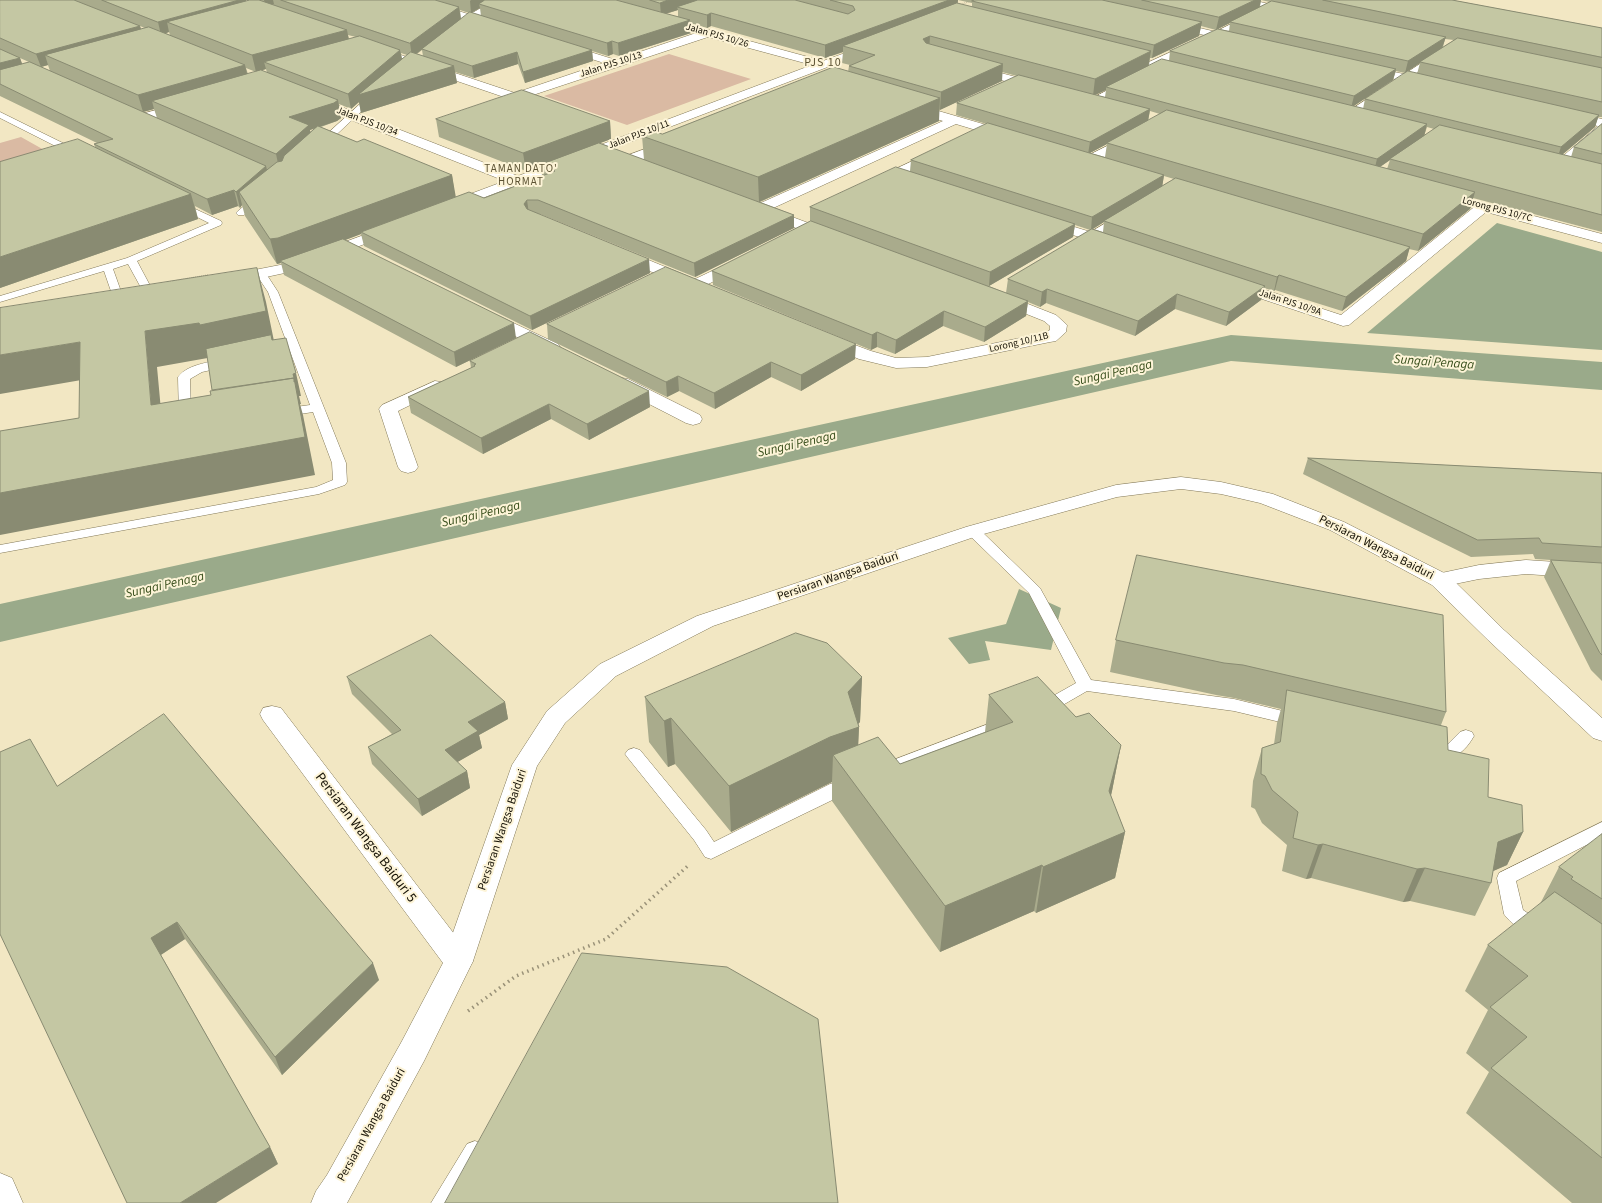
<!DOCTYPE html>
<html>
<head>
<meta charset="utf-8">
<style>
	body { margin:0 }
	canvas { display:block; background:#f2e7c3 }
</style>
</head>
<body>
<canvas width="1602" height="1203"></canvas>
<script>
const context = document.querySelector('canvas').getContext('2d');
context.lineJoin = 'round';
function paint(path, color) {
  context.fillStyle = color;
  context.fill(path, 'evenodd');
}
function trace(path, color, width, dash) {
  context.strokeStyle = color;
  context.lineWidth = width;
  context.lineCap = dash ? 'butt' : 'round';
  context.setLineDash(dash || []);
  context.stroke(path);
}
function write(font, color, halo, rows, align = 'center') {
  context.font = font + ' "Source Sans 3",sans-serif';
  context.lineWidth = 4;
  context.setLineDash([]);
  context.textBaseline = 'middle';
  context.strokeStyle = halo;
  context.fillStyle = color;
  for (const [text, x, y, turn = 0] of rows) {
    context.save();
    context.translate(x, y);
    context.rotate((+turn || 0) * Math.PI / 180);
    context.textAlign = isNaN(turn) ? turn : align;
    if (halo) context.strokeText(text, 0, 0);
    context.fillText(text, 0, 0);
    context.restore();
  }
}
paint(new Path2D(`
	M669,54L751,79L627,125L544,96Z
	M21,137L62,160L0,178V143Z`), '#dabaa3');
paint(new Path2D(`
	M1497,223L1602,252V350L1367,333Z
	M1019,589L1061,608L1051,650L985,641L990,660L969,664L948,638L1006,624Z`), '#9aaa8a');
paint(new Path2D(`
	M1231,335L1602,362V390L1231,361L0,642V604Z`), '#9aaa8a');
const service = new Path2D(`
	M495,0H503L473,20L464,28H458V24L467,16Z
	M1245,17H1251L1252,19L1218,36H1215L1211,34Z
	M1432,56H1435L1439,58L1353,115H1347L1346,113Z
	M1121,83H1127L1128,85L1094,103H1088L1087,101Z
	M372,93H375L379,95L322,148H316L315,146L316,144Z
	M0,112L81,152L83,154L81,156H75L0,118Z
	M1602,124V132L1561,167H1555L1553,165L1555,163L1599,125Z
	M259,195L262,196L264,198L262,200L244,215H238L236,213L238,211L256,196Z
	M178,201L221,221L222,223L221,225L137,261L154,293L153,295H145L128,264L113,269L123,297L122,299L118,300L113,297L104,271L0,302V296L127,258L209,223L175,206L173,204L175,202Z
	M1121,214L1126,217L1124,219L1093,238L1089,239L1084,236Z
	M261,271L265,272L278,292L346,463L347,482L345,485L319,494L0,553V545L316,487L333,480L332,463L313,412L281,417L277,416L275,413L277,410L281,409L310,405L268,292L256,274Z
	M229,358L233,359L235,362L233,365L202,372L190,379L191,415L194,418L192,421C187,422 182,422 179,417L178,377C188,363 214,362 229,358Z
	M973,527L978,528L1040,588L1091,680L1234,699L1303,716L1305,720L1303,724L1297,726L1234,711L1087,691L1049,713L1043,715L1037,713L1035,709L1037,705L1076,683L1029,593L968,534L966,531L968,528Z
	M1004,718L1010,720L1012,724L1010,728L892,773L886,775L880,773L877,769L880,765Z
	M1466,730L1472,732L1474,736C1462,757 1449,762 1426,755L1424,751L1426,747L1432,745L1446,746L1460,732Z
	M634,748L640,750L706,830L714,842L830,784L851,777L857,778L860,783L857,788L711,859L705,857L694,840L628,758L625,754L628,750Z
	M1602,822V837L1516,881L1523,910L1544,924L1547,930L1544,936C1542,936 1540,937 1538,938C1530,938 1508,921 1504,914L1497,878L1499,873Z
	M475,1141L483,1144L486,1151L456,1203H431L467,1144Z`);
const minor = new Path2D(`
	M407,0H423L497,23L498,25L493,28L489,27L408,2Z
	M1232,0H1251L1297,10L1298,12L1293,15L1237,3Z
	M661,17L823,61L867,45H875L877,47L875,49L451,210L446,209L444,206L446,203L505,181L308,103L306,100L308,97H316L518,176L812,65L708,37L527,97L540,101L542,104L540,107L536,108L369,51L367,49L369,47H377L515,93L604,63L560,49L558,47L560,45H568L616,60L696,33L657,22L656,20Z
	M1170,21L1242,38L1244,40L1238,43L1166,26L1165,24L1166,22Z
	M1197,40L1203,43L1201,45L1157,66H1149L1147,64L1149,62Z
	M974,66L1043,84L1045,87L1043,90L1039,91L970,71L968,69L970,67Z
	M1365,66L1433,80L1435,83L1433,86L1429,87L1361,71L1359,69L1361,67Z
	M185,102L189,103L191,106L189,109L142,122L138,121L136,118L138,115Z
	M911,103L1014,133L1015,136L1014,139L1009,140L956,124L771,209L835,233L837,236L835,239L830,240L825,239L762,215L760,213L754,212L752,209L754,206L943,121L907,110L905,107L907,104Z
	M1568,111L1602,119V127L1564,118L1562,115L1564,112Z
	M1133,133L1138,134L1139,137L1138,140L1095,163H1085L1083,160L1085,157Z
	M672,139L677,140L679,143L677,146L633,163H623L621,160L623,157Z
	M938,149L943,150L945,153L943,156L882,186L877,187L872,186L870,183L872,180Z
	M1443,192L1602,234V243L1486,212L1349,325L1343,326L1229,288L1227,285L1229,282L1235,280L1241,282L1341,315L1473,208L1438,199L1436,196L1438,193Z
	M1045,218L1117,240L1119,243L1117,246L1112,247L1040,225L1038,222L1040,219Z
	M391,225L396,226L398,229L396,232L294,271L229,285L223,283L221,280L223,277L229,275L285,264Z
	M622,249L692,278L693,280L733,261L738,259L743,261L746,264L743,267L696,290L690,288L688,285L680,284L617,257L614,254L617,251Z
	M1000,293L1056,315L1067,325L1066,332L1056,341L1050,342L927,367L896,368L859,359L822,344L820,340L822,336L828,335L871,351L896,358L927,357L1045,333L1050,330V326L1044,321L994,301L992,298L994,295Z
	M488,311L558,344L561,348L558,352L552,353L546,352L482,319L480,316L482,313Z
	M622,378L628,379L700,415L702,419L700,423L693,425L686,423L616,387L613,383L616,379Z
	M435,381L441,382L444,386L441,390L398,411L418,467L415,471L408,473L401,471L398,467L379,409L382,405Z
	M1526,560L1602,565V579L1526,574L1479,579L1440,587L1432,585L1429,580L1432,575L1479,565Z
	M272,706L281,708L468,952L473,961L424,1061L347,1203H311L316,1191L327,1175L402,1041L443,963L263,720L260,714L263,708Z
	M0,1173L12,1178L23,1203H0Z`);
const tertiary = new Path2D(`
	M1181,477L1221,482L1273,494L1344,522L1448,575L1504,630L1602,718V741L1593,738L1488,640L1432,585L1330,530L1260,503L1221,494L1181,489L1117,497L980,535L713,626L616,676L565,723L537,766L473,961L468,970L458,973L448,970L443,961L512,765L547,711L600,664L697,616L966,527L1116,485Z`);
trace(service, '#837958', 1);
trace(minor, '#837958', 1);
trace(tertiary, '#837958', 1);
trace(new Path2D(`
	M959,5L974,0
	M168,282L208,275`), '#9a9278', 1.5, [0.5, 1.5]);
trace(new Path2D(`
	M468,1011L516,976L606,939L690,864`), '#9a9278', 3.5, [1.5, 4]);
paint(service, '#fff');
paint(minor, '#fff');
paint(tertiary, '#fff');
paint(new Path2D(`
	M0,0H246V1H248L247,0H958L957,4L972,7V3L958,0H1452L1602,28V117H1598L1595,127L1562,155L1571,157L1574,147L1602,124V232L1473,198L1470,209L1418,251L1409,249L1406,261L1342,311L1275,290L1274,291L1264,288L1261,300L1226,326L1175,309L1135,336L1046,303L1040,307L1028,302L1026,316L984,342L943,326L895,354L877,347L871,350L713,285L712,271L811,221H810V207L910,171L911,160L987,124L956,115L957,103L1017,76L1002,72V81L939,110V121L760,202L794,215V228L695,277L540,214H538L650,273L532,330L364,246L361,234L345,240L516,338L456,367L284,275L281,263L277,264L245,216L242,205L240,208L238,206L212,215L195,206L198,219L0,288V162L95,147L94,144L97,143L0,96ZM1261,0L1270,2L1260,7ZM480,8L481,16L472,13L476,10ZM460,10L469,13L461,19ZM678,10V17L666,14ZM690,23L707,28L711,26L825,58L843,52L842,63L850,65L849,66L848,72L662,134L642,136L644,160L600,143L611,139L610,121L436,119L439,137L526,171L541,166L542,176L484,198L455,197L452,175L357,142L321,127L337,121L341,118L339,104L351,109L359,102L361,113L457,83L455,72L474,78L518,64L525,83L593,61L592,51L608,56L613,54L619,56L691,33ZM1230,23L1229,31L1219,29V28ZM140,26L145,28L141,29ZM1201,26L1216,30L1170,51L1169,61L1149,66L1150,58H1152L1199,36ZM169,32L170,35L166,33ZM348,35L356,37L349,39ZM1445,39L1454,40L1443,47ZM422,50L423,56L417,54ZM401,53L407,55L402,59ZM20,58L29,62L22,64ZM1420,63L1417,74L1365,99L1363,109L1353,106L1393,80L1396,71L1405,73ZM48,65L50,71L41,67ZM246,68L256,72L266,69L267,73L248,74ZM1106,90L1105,97L1095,95ZM154,109L157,118L143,112ZM1150,111L1160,114L1148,121ZM1427,127L1434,129L1424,136ZM315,128L310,132V130ZM1107,144L1105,157L1090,153ZM1390,160L1387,169L1380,167ZM1164,176L1174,179L1162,186ZM1104,222L1103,232L1093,229ZM1075,225L1090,230L1008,279L1006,293L1013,296L989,286L1073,237Z
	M547,324L855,359L801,391L771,377L715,409L679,391L667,397L548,339Z
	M470,361L650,407L589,440L551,419L483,454L411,413L408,397L471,368Z
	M1308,458L1602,473V681L1591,670L1544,577L1551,560L1535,559L1533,554L1471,557L1303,474Z
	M1137,555L1446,712L1441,725L1448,750L1488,797L1523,832L1507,865L1493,871L1491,883L1475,916L1410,901L1403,902L1311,878L1306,879L1282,871L1287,845L1262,823L1255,809L1251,807L1253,781L1262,748L1274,744L1277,723L1281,709L1234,698L1216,695L1110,672L1116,640Z
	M347,677L505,702L508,719L479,735L482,748L457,762L467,771L470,788L422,816L372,764L368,747L392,734L352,694Z
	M862,677L860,722L858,724L859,727L858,745L900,764L985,732L989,695L1076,717L1121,745L1111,796L1125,832L1115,878L1036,913L1034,911L940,952L832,801V782L731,832L675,764L668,767L649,742L645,697Z
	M57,786L379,980L282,1075L185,939L161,955L270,1147L278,1164Z
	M1602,834V1203H1572L1466,1113L1489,1072L1466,1053L1488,1010L1465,991L1488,945L1540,904L1559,867Z`), '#a9ab8c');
paint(new Path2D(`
	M239,0H246L249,11L167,22L169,32L161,35L158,22Z
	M264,0H273L274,4L265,6Z
	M471,0H492L479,4L480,8L471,13L470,1Z
	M668,0H706L677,7L678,10L661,15L660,3Z
	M949,0H958L957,9L843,46V52L825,58V45Z
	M1255,0H1261L1259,9L1230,22V23L1216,30L1219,17Z
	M459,7L461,20L412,57L410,43Z
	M711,13V26L707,28V15Z
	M690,20L691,33L619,56L618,43Z
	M1202,22L1199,36L1152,58L1154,45Z
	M140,26L144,39L45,55L48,65L41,67L36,54Z
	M347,30L350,46L264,62L266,69L256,72L252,55Z
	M930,36L929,53L923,39Z
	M1446,37L1442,48L1420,62V63L1405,73L1408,61Z
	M612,41L613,54L608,56L607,43Z
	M400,50L403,64L454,66L457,83L361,113L359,102L351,109L348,94Z
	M592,50L593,61L525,83L523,72Z
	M1151,51L1148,68L1106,87V90L1093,96L1095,79Z
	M517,52L518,64L474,78L472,66Z
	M20,58L25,72L0,78V63Z
	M1003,64L1002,81L940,110L941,92Z
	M245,65L249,82L152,101L154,109L143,112L138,95Z
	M1396,69L1393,80L1351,108L1354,96Z
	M940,98L939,121L759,202L758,177Z
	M338,100L341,118L337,121L310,130L313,143L280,173L276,154L289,117Z
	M1150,109L1148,121L1107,143V144L1088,154L1090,142Z
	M1599,115L1595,127L1557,159L1561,147Z
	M610,121L611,139L542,165H540L541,166L526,171L523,153Z
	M1427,124L1424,137L1390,159V160L1374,171L1377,159Z
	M266,166L270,182L239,192L242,205L240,208L236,192Z
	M452,175L456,198L361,232V234L285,263L280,261L281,263L277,264L270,239Z
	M1164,175L1162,188L1104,221V222L1091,230L1092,217Z
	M234,190L238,206L212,215L207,199Z
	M1475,192L1470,209L1418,251L1423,234Z
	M191,194L198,219L0,288V257Z
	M527,200L529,214L524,204Z
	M794,215V228L695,277L694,263Z
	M1075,224L1073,237L989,286L990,272Z
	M1410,247L1406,261L1342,311L1346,297Z
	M649,259L650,273L532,330L530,316Z
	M257,268L266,302L275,346L157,367L164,443L151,405L145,331Z
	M1279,275L1275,290L1274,291L1277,277Z
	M1265,286L1261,300L1226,326L1229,312Z
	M1047,289L1046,303L1040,307L1042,292Z
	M1177,294L1175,309L1135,336L1138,321Z
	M1028,301L1026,316L984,342L985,327Z
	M944,311L943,326L895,354L896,340Z
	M514,323L516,338L456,367L454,352Z
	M877,332V347L871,350L872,335Z
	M80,342L93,378L0,394V355Z
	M856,344L855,359L801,391V375Z
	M771,362V377L715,409L714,393Z
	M296,373L301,396H299L301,404H300L303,415L315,475L0,535V493L220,417L293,374Z
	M678,376L679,391L667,397L666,382Z
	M649,391L650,407L589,440L587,424Z
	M549,404L551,419L483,454L481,438Z
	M862,677L860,722L854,728L859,727L857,772L833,755L832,782L731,832L729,786L848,692Z
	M505,702L508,719L479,735L482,748L449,767L445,750L468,722Z
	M671,718L675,764L668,767L664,721Z
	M1121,745L1112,791L1100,837L1109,791Z
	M467,771L470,788L422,816L418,799Z
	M1125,832L1115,878L1036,913L1043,867Z
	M1523,832L1507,865L1482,876L1498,842Z
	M1323,844L1311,878L1306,879L1318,845Z
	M1042,865L1034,911L940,952L945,906Z
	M1425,868L1410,901L1403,902L1417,869Z
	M177,922L185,939L159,956L151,938Z
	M373,963L379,980L282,1075L275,1057Z
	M270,1147L278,1164L216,1203H180Z`), '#898b72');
const building = new Path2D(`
	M0,0H74L140,26L36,54L0,38Z
	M102,0H239L158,22Z
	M250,0H259L347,30L252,55L167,22Z
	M281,0H435L459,7L410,43Z
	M485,0H616L690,20L618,43L612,41L607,43L479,4Z
	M650,0H668L660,3Z
	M698,0H795L848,14L855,10L853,6L830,0H949L825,45L711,13L707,15L677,7Z
	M975,0H1102L1202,22L1154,45L972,1Z
	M1142,0H1255L1219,17Z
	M1323,0H1452L1602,28V57Z
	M1272,1L1446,37L1408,61L1230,22Z
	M957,3L1151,51L1095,79L930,36L923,39L926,43L1003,64L941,92L849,66L875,55L843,46Z
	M470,12L592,50L523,72L517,52L472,66L422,49Z
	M149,27L245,65L138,95L45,55Z
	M1218,29L1396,69L1354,96L1170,51Z
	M360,36L400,50L348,94L264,62Z
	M1458,38L1602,68V102L1420,62Z
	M0,49L20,58L0,63Z
	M411,52L454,66L358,95Z
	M1162,59L1427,124L1377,159L1106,87Z
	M30,62L266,166L236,192L234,190L207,199L94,144L113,139L0,84V70Z
	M834,67L940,98L758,177L642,136L654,131L662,134Z
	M261,70L338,100L334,103L289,117L309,125L276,154L152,101Z
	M1408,71L1599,115L1561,147L1365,99Z
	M1019,75L1150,109L1090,142L957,103Z
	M522,90L610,121L523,153L436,119Z
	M1167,110L1475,192L1423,234L1107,143Z
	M988,123L1164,175L1092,217L911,160Z
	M1602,124V154L1574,147Z
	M1440,125L1602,164V215L1390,159Z
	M318,126L357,142L364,139L452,175L278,238L270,239L239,192L277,162L282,161L284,156Z
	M78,139L191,194L0,257V162Z
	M599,143L794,215L694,263L538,200H527L524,204L527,209L649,259L530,316L361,232L469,192L484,198L555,171L540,165Z
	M896,167L1075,224L990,272L810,207Z
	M1176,178L1410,247L1346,297L1279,275L1277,277L1104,221Z
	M811,221L1028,301L985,327L944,311L896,340L877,332L872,335L712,271Z
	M1092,229L1265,286L1229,312L1177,294L1138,321L1047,289L1042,292L1008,279Z
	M343,239L514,323L454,352L280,261Z
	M666,267L856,344L801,375L771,362L714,393L678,376L666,382L547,324Z
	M257,268L266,311L200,325L199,323L145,331L151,405L211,395L210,391L294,378L305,437L0,493V431L79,418L80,342L0,355V308Z
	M530,332L649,391L587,424L549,404L481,438L408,397L475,366L474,365L476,364L470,361Z
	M271,335L272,340L286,338L296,373L293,374L295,381L294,382V378L212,390L206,349Z
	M1308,458L1602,473V547L1542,543L1539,538L1478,540Z
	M1137,555L1443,615L1446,712L1243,665L1224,663L1116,640Z
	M1551,560L1602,563V655L1600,653Z
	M796,633L827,643L862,677L848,692L859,727L830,737L729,786L671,718L664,721L645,697Z
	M431,635L505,702L468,722L478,731L445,750L467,771L418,799L368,747L401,730L347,677Z
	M1038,677L1076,717L1089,713L1121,745L1109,791L1125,832L1043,867L1042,865L945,906L833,755L878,737L900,764L1013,722L989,695Z
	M1287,690L1447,727L1448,750L1489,759L1488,797L1522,805L1523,832L1498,842L1491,883L1425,868L1417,869L1323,844L1318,845L1293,838L1298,812L1272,790L1265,776L1261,774L1262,748L1280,742Z
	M164,714L373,963L275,1057L177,922L151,938L270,1147L180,1203H127L0,934V752L30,739L57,786Z
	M1602,834V899L1571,879L1573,877L1559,867Z
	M1555,892L1602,924V1158L1491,1068L1527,1037L1490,1007L1528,976L1488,945Z
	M582,953L727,967L818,1019L838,1203H445Z`);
paint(building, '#c4c7a3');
trace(building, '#898b72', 1);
write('10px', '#151105', '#fdf4d7', [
	["Jalan PJS 10/26",717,36,16],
	["Jalan PJS 10/13",611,65,-18],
	["Jalan PJS 10/34",367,122,21],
	["Jalan PJS 10/11",639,135,-21],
	["Lorong PJS 10/7C",1497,210,15],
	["Jalan PJS 10/9A",1290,303,18],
	["Lorong 10/11B",1019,343,-13]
]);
context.letterSpacing = '1px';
write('11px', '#5d5334', '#fdf4d7', [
	["TAMAN DATO'",521,170],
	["HORMAT",521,183]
]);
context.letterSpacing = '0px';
context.letterSpacing = '1px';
write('12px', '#5d5334', '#fdf4d7', [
	["PJS 10",823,63]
]);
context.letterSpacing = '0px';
write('12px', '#151105', '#fdf4d7', [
	["Persiaran Wangsa Baiduri",1376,548,27],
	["Persiaran Wangsa Baiduri",838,577,-19],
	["Persiaran Wangsa Baiduri",503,830,-71],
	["Persiaran Wangsa Baiduri",372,1125,-61]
]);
write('italic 13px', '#394f1c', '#fdf4d7', [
	["Sungai Penaga",1434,363,4],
	["Sungai Penaga",1113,374,-13],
	["Sungai Penaga",797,445,-13],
	["Sungai Penaga",481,515,-13],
	["Sungai Penaga",165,586,-13]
]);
write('14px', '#151105', '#fdf4d7', [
	["Persiaran Wangsa Baiduri 5",365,838,53]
]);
</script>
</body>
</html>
